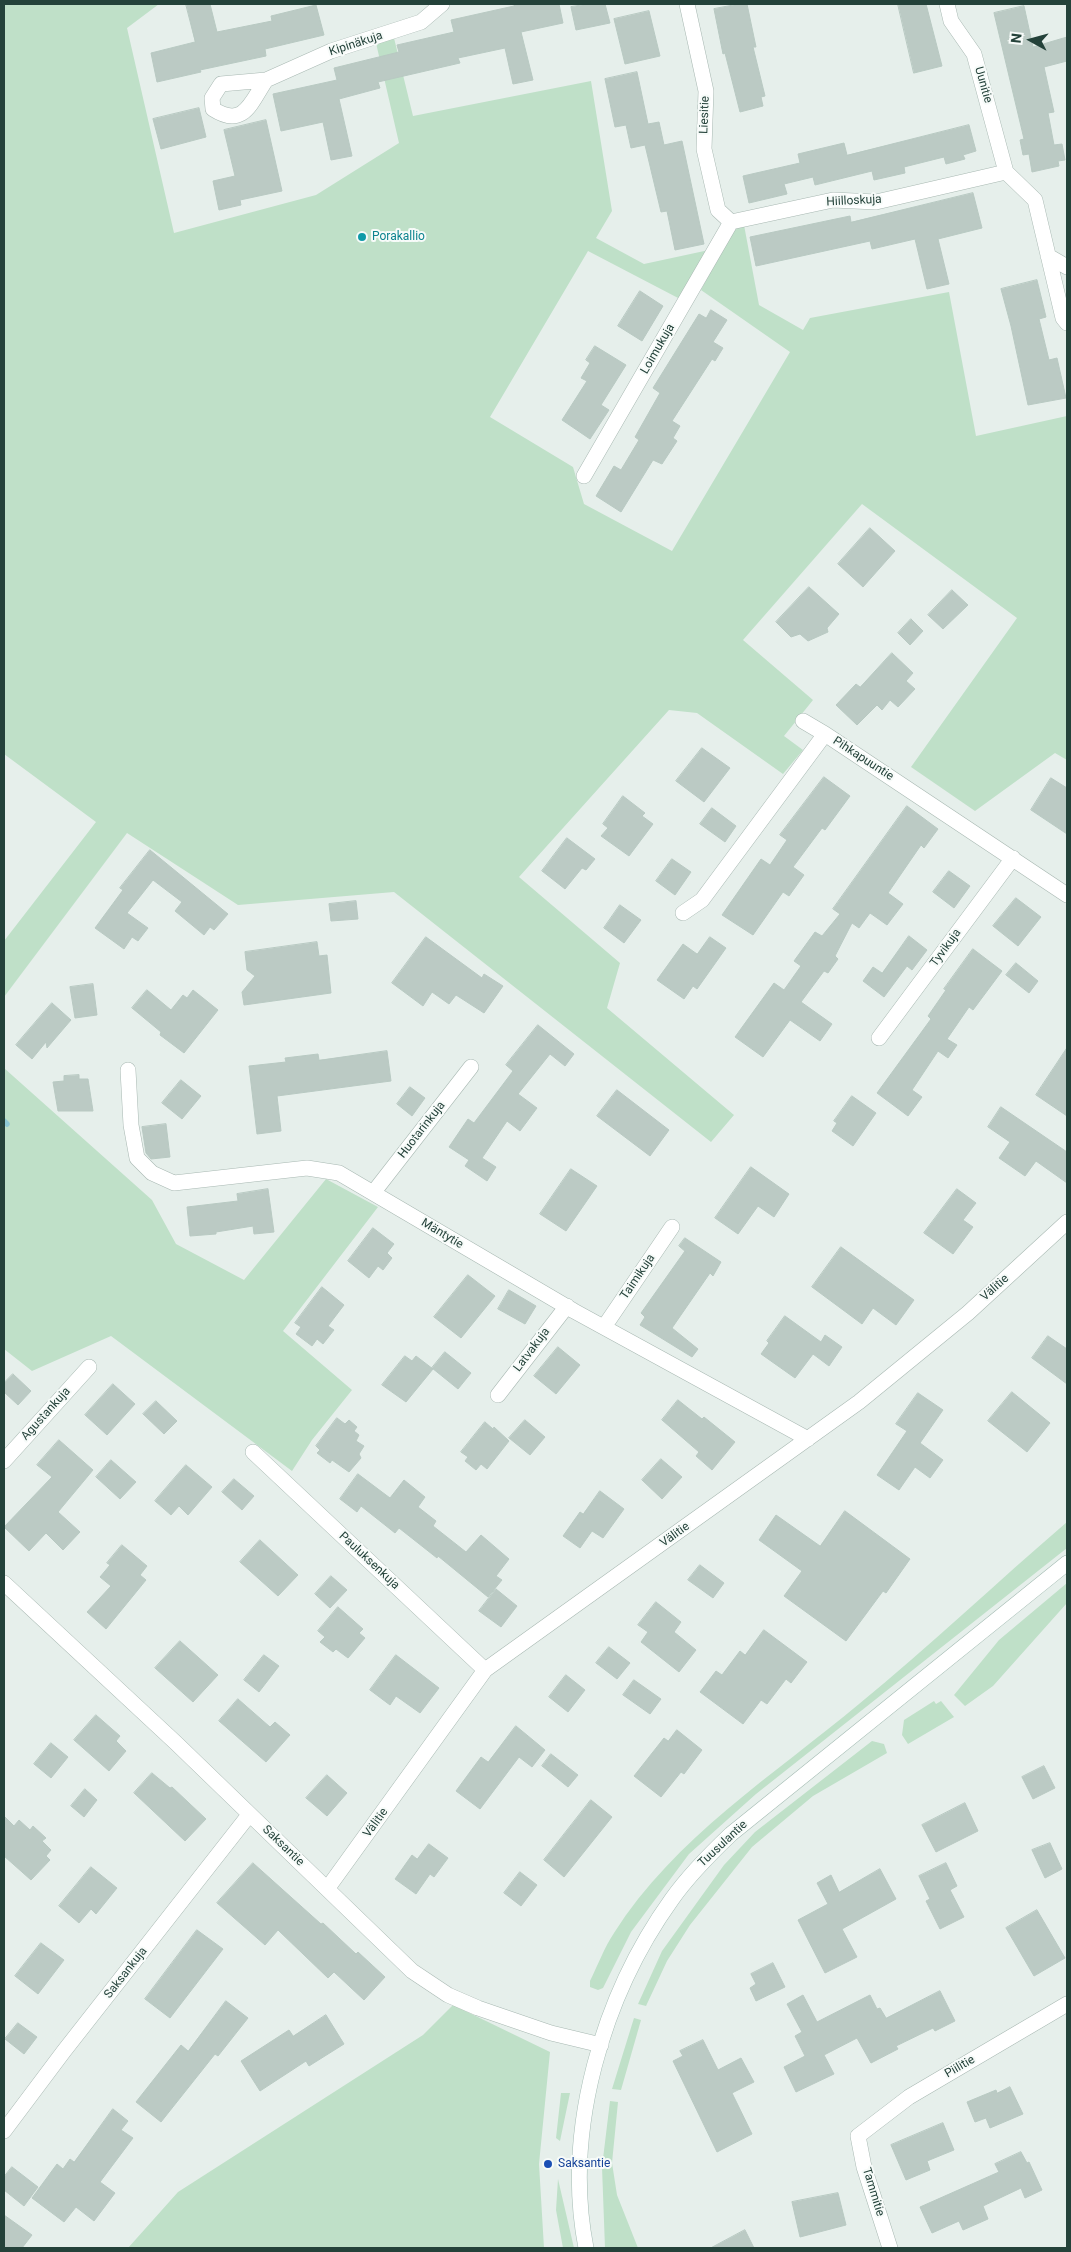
<!DOCTYPE html>
<html>
<head>
<meta charset="utf-8">
<style>
	body { margin:0 }
	#map { position:relative; width:1071px; height:2252px; overflow:hidden; background:#e6efeb; font-family:Roboto,sans-serif }
	canvas { display:block }
	.frame { position:absolute; inset:0; border:5px solid #24423a; pointer-events:none }
	.north { position:absolute; left:1006px; top:15px; width:50px; height:50px; -webkit-text-stroke:4px #f7fbf9; paint-order:stroke; rotate:277deg; font-size:14px; font-weight:700; line-height:20px; text-align:center; color:#24423a }
	.north::after { content:''; display:block; margin:auto; width:18px; height:22px; background:#24423a; clip-path:polygon(50% 0,100% 100%,50% 72%,0 100%) }
</style>
</head>
<body>
<div id="map">
<canvas width="1071" height="2252"></canvas>
<div class="frame"></div>
<div class="north">N</div>
</div>
<script>
const context = document.querySelector('canvas').getContext('2d');
context.lineJoin = 'round';
function paint(path, color) {
  context.fillStyle = color;
  context.fill(path, 'evenodd');
}
function trace(path, color, width, dash) {
  context.strokeStyle = color;
  context.lineWidth = width;
  context.lineCap = dash ? 'butt' : 'round';
  context.setLineDash(dash || []);
  context.stroke(path);
}
function write(font, color, halo, rows, align = 'center') {
  context.font = font + ' Roboto,sans-serif';
  context.lineWidth = 4;
  context.setLineDash([]);
  context.textBaseline = 'middle';
  context.strokeStyle = halo;
  context.fillStyle = color;
  for (const [text, x, y, turn = 0] of rows) {
    context.save();
    context.translate(x, y);
    context.rotate((+turn || 0) * Math.PI / 180);
    context.textAlign = isNaN(turn) ? turn : align;
    if (halo) context.strokeText(text, 0, 0);
    context.fillText(text, 0, 0);
    context.restore();
  }
}
paint(new Path2D(`
	M4,4H159L127,28L174,233L316,195L399,143L376,43L394,38L413,116L591,81L612,211L596,238L644,264L709,250L680,299L588,251L490,417L573,467L584,504L672,551L790,352L701,290L734,227L744,225L759,305L803,330L810,318L949,292L976,436L1067,416V760L1055,753L975,811L911,767L1017,618L862,504L743,640L813,700L784,736L803,750L783,774L697,713L669,710L519,877L620,963L607,1008L734,1115L711,1142L394,892L238,905L127,833L4,997V941L96,822L4,754Z
	M4,1068L152,1200L176,1244L244,1280L326,1179L378,1207L283,1331L352,1390L312,1440L292,1471L111,1336L32,1371L4,1349Z
	M1067,1522V1548L756,1794L689,1854L631,1932L603,1988L598,1990L590,1987V1981C598,1965 604,1948 614,1933C674,1838 774,1775 859,1704C930,1646 997,1582 1067,1522Z
	M1067,1583V1603L993,1686L965,1706L954,1695L999,1640Z
	M934,1701L936,1704L941,1701L954,1717L908,1744L902,1735L904,1720Z
	M872,1741L884,1744L887,1753L813,1796L752,1847L690,1925L667,1961L646,2006L638,2004L662,1951L724,1865L755,1832Z
	M453,2005L550,2052L539,2164L544,2248H128L178,2192L423,2035Z
	M634,2018L641,2020L621,2090L612,2089Z
	M561,2093H570L560,2141L556,2138Z
	M610,2101L618,2102L612,2163L617,2195L638,2248H605L602,2167Z
	M558,2179L574,2248H563L556,2210Z`), '#bfe0c8');
trace(new Path2D(`
	M4,1121L7,1124`), '#8ec9d4', 5.5);
const building = new Path2D(`
	M186,4H210L217,32L272,21L271,16L316,5L324,35L265,49L266,56L200,70L201,72L157,82L151,53L195,42Z
	M514,4H559L563,23L521,32L533,80L513,84L505,48L458,58L460,63L378,82L380,88L339,99L352,156L331,160L323,122L281,131L273,94L337,80L334,68L399,52L397,45L454,32L451,20L514,6Z
	M588,4H605L610,23L576,30L571,7Z
	M739,4H747L756,47H753L765,96L761,97L763,106L740,112L725,53L723,54L714,9Z
	M898,4H926L942,66L914,73Z
	M1024,6L1033,47L1067,37V61L1044,67L1054,112L1048,113L1054,145L1062,144L1065,160L1058,161L1059,166L1032,172L1029,154L1023,155L1020,140L1024,139L994,13Z
	M649,11L660,56L625,64L614,19Z
	M637,72L648,124L659,122L664,145L682,141L704,244L675,250L667,211L661,212L645,145L631,148L626,125L615,127L605,79Z
	M199,108L206,137L161,149L153,119Z
	M266,120L282,191L240,200L241,205L219,210L213,181L235,176L224,130Z
	M969,125L976,151L963,155L965,159L946,164L944,157L904,167L905,173L874,180L872,171L815,185L813,177L784,184L787,194L749,203L743,176L800,163L798,154L844,143L847,155Z
	M973,193L982,228L938,239L949,284L927,289L915,239L872,249L870,241L756,266L750,237L850,216L851,222Z
	M1037,280L1046,317L1039,319L1049,360L1057,358L1066,398L1028,405L1011,326L1001,289Z
	M640,291L663,306L642,341L618,326Z
	M711,310L727,320L713,342L723,348L715,361L712,359L672,421L680,426L673,438L677,441L662,464L653,460L621,512L596,496L614,466L621,470L639,440L635,437L660,393L653,388L699,314L706,318Z
	M595,346L626,365L601,405L609,410L590,439L562,420L587,381L581,378L590,363L586,360Z
	M870,528L895,551L863,587L838,564Z
	M809,587L839,614L827,628L828,632L808,641L800,634L791,637L776,622Z
	M952,590L968,605L943,629L928,615Z
	M911,619L923,631L910,645L898,633Z
	M892,653L913,673L906,681L915,689L898,707L890,700L882,710L877,705L857,725L836,705L856,684L860,687Z
	M702,748L730,768L704,802L676,781Z
	M824,777L850,796L825,830L822,828L793,867L804,875L789,896L783,892L753,935L722,915L761,859L770,865L787,840L780,835Z
	M1051,778L1067,788V834L1031,810Z
	M623,796L645,813L642,816L653,824L629,856L601,836L608,828L603,824Z
	M907,806L938,829L924,848L921,845L888,893L903,904L887,925L870,913L859,928L852,923L835,956L838,959L828,973L824,971L801,1002L832,1024L820,1041L790,1020L763,1057L735,1037L774,983L784,990L801,966L794,961L815,932L822,936L840,914L833,909Z
	M712,808L736,826L725,842L700,824Z
	M567,838L595,859L586,870L582,868L565,889L542,871Z
	M150,850L228,914L214,930L210,927L204,935L175,911L182,902L153,880L127,913L148,928L138,941L132,937L124,949L95,928L123,890L120,888Z
	M672,859L691,872L675,895L656,881Z
	M949,871L970,886L954,908L933,892Z
	M1016,898L1041,917L1018,946L993,926Z
	M356,901L358,919L331,921L329,904Z
	M620,905L641,920L624,943L604,928Z
	M909,936L927,950L912,970L907,966L884,997L863,981L873,967L882,973Z
	M426,937L482,978L484,974L503,986L484,1013L456,995L449,1004L432,992L423,1006L392,983Z
	M710,937L726,948L697,989L693,986L684,999L657,980L683,944L697,954Z
	M317,942L319,956L327,955L331,993L244,1005L242,992L255,976L247,970L245,952Z
	M973,949L1002,971L973,1010L969,1007L947,1039L957,1045L948,1058L938,1051L912,1090L922,1097L908,1116L877,1093L931,1019L928,1016L946,990L944,989Z
	M1016,963L1038,981L1029,993L1006,975Z
	M93,984L97,1015L75,1018L70,987Z
	M147,990L171,1010L183,995L187,998L193,990L218,1010L184,1053L160,1035L161,1032L132,1008Z
	M52,1003L71,1020L47,1048L46,1042L32,1059L16,1045Z
	M538,1025L574,1054L565,1066L550,1054L518,1094L537,1108L520,1131L507,1121L482,1158L496,1167L487,1181L465,1166L469,1160L449,1147L468,1119L474,1123L513,1071L506,1065Z
	M1067,1048V1116L1036,1095Z
	M387,1051L391,1081L277,1096L281,1131L257,1134L249,1066L286,1062L285,1058L318,1054L319,1060Z
	M79,1075V1079H88L93,1111H58L53,1082L64,1081V1076Z
	M181,1080L201,1096L182,1119L162,1103Z
	M410,1087L425,1098L412,1116L397,1104Z
	M617,1090L669,1130L650,1156L597,1116Z
	M852,1096L876,1113L853,1146L832,1131L837,1123L834,1121Z
	M1001,1107L1067,1152V1183L1036,1161L1025,1176L999,1158L1010,1142L988,1127Z
	M166,1124L170,1157L151,1159L146,1153L142,1127Z
	M751,1167L789,1194L774,1217L758,1206L738,1234L715,1218Z
	M571,1169L597,1186L566,1231L540,1214Z
	M268,1189L274,1232L254,1234L253,1226L216,1232V1234L190,1236L187,1207L238,1201L237,1194Z
	M957,1189L976,1203L963,1220L973,1227L953,1254L924,1233Z
	M373,1228L394,1244L387,1253L392,1258L383,1270L378,1266L369,1278L348,1261Z
	M685,1238L721,1262L713,1276L710,1273L672,1328L698,1349L692,1357L640,1325L645,1317L641,1313L685,1251L687,1253L679,1246Z
	M841,1247L914,1300L896,1325L873,1308L862,1324L812,1287Z
	M468,1275L495,1296L461,1338L434,1317Z
	M322,1287L344,1305L328,1326L334,1330L323,1344L317,1339L312,1346L296,1334L301,1327L295,1323Z
	M509,1290L536,1306L525,1324L498,1309Z
	M785,1316L821,1342L825,1335L842,1347L829,1366L813,1354L795,1378L761,1354L769,1343L767,1341Z
	M1048,1336L1067,1349V1384L1032,1358Z
	M558,1347L580,1365L556,1394L534,1376Z
	M445,1352L471,1373L458,1389L432,1368Z
	M405,1356L412,1361L416,1356L433,1369L406,1402L382,1385Z
	M13,1374L31,1391L18,1405L4,1392V1383Z
	M113,1384L135,1404L107,1435L85,1415Z
	M1012,1392L1050,1423L1027,1452L988,1421Z
	M918,1393L943,1410L920,1443L943,1460L930,1478L915,1467L899,1490L877,1475L907,1431L896,1424Z
	M678,1400L702,1419L704,1417L735,1442L712,1470L696,1456L699,1452L662,1420Z
	M156,1401L177,1421L164,1434L143,1414Z
	M337,1418L345,1424L349,1420L357,1427L354,1431L359,1435L356,1441L364,1446L359,1454L361,1458L349,1472L332,1460L330,1463L317,1453L320,1450L316,1446Z
	M525,1420L545,1437L530,1455L509,1438Z
	M485,1422L493,1429L494,1427L509,1441L487,1469L481,1464L476,1470L465,1461L468,1457L461,1452Z
	M59,1440L93,1470L58,1512L80,1532L63,1550L46,1533L29,1551L4,1527L52,1477L37,1465Z
	M661,1459L682,1477L662,1499L642,1480Z
	M111,1460L136,1482L120,1499L96,1477Z
	M186,1465L212,1487L188,1515L179,1506L171,1515L155,1501Z
	M358,1474L390,1498L404,1480L425,1497L418,1507L436,1521L433,1526L466,1552L481,1535L509,1559L496,1576L502,1580L488,1597L438,1556L437,1558L399,1528L395,1533L361,1506L357,1512L340,1499Z
	M234,1479L254,1496L242,1510L222,1492Z
	M600,1491L624,1509L603,1538L592,1531L580,1548L563,1536L580,1512L583,1514Z
	M845,1511L910,1559L886,1593L883,1591L846,1641L784,1596L802,1571L759,1540L776,1515L820,1546Z
	M260,1540L298,1575L278,1596L240,1562Z
	M122,1545L147,1566L140,1575L146,1580L106,1629L87,1612L111,1586L100,1577L110,1565L107,1563Z
	M700,1565L724,1583L713,1598L688,1580Z
	M331,1576L347,1590L330,1608L315,1594Z
	M496,1589L517,1606L501,1627L479,1611Z
	M656,1602L681,1622L674,1632L696,1650L679,1672L641,1642L648,1632L638,1625Z
	M338,1607L363,1629L359,1633L365,1638L348,1658L336,1649L333,1652L320,1642L325,1637L318,1631Z
	M764,1630L807,1662L791,1683L786,1679L767,1704L761,1700L743,1724L700,1692L716,1671L722,1675L740,1651L745,1655Z
	M180,1641L218,1675L193,1702L155,1668Z
	M609,1647L630,1663L617,1679L596,1663Z
	M264,1655L279,1666L259,1692L244,1680Z
	M396,1655L439,1688L420,1713L396,1696L390,1705L370,1690Z
	M566,1675L585,1690L568,1712L549,1697Z
	M634,1680L661,1699L650,1714L623,1695Z
	M238,1699L270,1727L275,1722L290,1735L266,1762L219,1721Z
	M96,1715L120,1736L116,1741L126,1751L109,1771L74,1740Z
	M516,1726L545,1750L532,1767L519,1757L480,1809L456,1791L481,1757L488,1762Z
	M677,1730L702,1750L684,1774L681,1772L661,1797L634,1776L664,1738L668,1741Z
	M51,1743L68,1757L51,1778L34,1764Z
	M551,1754L578,1775L568,1787L542,1766Z
	M1044,1766L1055,1788L1033,1799L1022,1777Z
	M152,1773L170,1788L172,1787L206,1819L185,1841L134,1793Z
	M327,1775L347,1793L327,1816L306,1798Z
	M85,1789L97,1800L84,1817L71,1806Z
	M591,1800L612,1817L564,1877L544,1860Z
	M965,1803L978,1831L936,1852L922,1825Z
	M4,1816L14,1826L19,1820L30,1830L33,1826L46,1838L42,1841L51,1850L46,1856L50,1860L31,1880L4,1856Z
	M1050,1843L1062,1869L1045,1878L1032,1850Z
	M429,1844L448,1858L434,1877L430,1874L416,1894L395,1879L412,1855L417,1859Z
	M253,1863L321,1924L323,1923L356,1954L358,1952L385,1977L364,2000L334,1972L328,1978L278,1930L265,1945L217,1903Z
	M946,1863L957,1886L950,1890L964,1917L940,1929L926,1901L930,1899L919,1876Z
	M91,1867L117,1888L96,1914L91,1909L79,1923L59,1906Z
	M880,1869L896,1899L842,1929L857,1957L825,1973L798,1920L828,1904L817,1883L831,1875L839,1892Z
	M520,1872L537,1885L521,1906L504,1893Z
	M1037,1910L1065,1958L1034,1976L1006,1928Z
	M197,1930L223,1949L170,2018L145,1999Z
	M41,1943L64,1960L38,1994L15,1976Z
	M773,1963L785,1987L756,2001L750,1988L756,1984L751,1974Z
	M940,1991L955,2021L935,2031L933,2028L896,2046L898,2049L871,2063L857,2038L824,2055L834,2074L796,2092L784,2067L805,2056L795,2036L802,2032L787,2004L803,1995L817,2022L870,1995L877,2009L880,2008L886,2018Z
	M226,2001L248,2018L218,2056L215,2054L161,2122L136,2102L181,2045L188,2051Z
	M326,2015L344,2044L309,2066L306,2061L260,2091L241,2061L289,2030L293,2036Z
	M18,2023L37,2037L24,2054L5,2039Z
	M703,2040L718,2070L741,2058L754,2082L732,2093L752,2134L717,2152L673,2061L683,2056L680,2051Z
	M1010,2087L1023,2114L990,2128L986,2118L975,2122L967,2102L996,2090L997,2093Z
	M113,2109L128,2121L121,2130L133,2138L100,2182L115,2193L94,2221L76,2207L64,2222L32,2198L57,2164L63,2169L70,2159L74,2162Z
	M943,2123L954,2150L927,2161L930,2170L906,2180L891,2145Z
	M1021,2152L1027,2163L1029,2162L1042,2190L1025,2198L1021,2188L983,2206L988,2219L963,2230L959,2221L932,2233L920,2207L999,2172L995,2164Z
	M12,2167L38,2187L24,2206L4,2190V2177Z
	M838,2193L846,2225L800,2237L792,2202Z
	M4,2215L32,2235L22,2248H4Z
	M745,2230L754,2248H711Z`);
paint(building, '#bbcac4');
trace(building, '#b8c9c2', 1);
const street = new Path2D(`
	M687,4L706,91L704,149L718,210L731,222
	M947,4L951,21L974,54L1006,172
	M266,80C251,102 244,129 213,109L212,98L221,84L266,80L331,51L421,22L442,4
	M1006,172L1035,200L1063,318L1067,323
	M731,222L833,200L876,202L1006,172
	M1048,256L1067,267
	M584,476L731,222
	M803,721L825,734
	M683,913L702,900L825,734L1067,895
	M879,1038L1013,858
	M128,1070L131,1125L137,1158L152,1173L174,1183L307,1168L339,1173L574,1311L808,1439
	M373,1193L471,1067
	M604,1327L672,1227
	M498,1395L567,1306
	M253,1452L485,1670
	M4,1461L89,1367
	M4,1583L176,1743L412,1971L448,1995L478,2008L551,2033L601,2045
	M327,1889L485,1670L859,1402L968,1313L1067,1222
	M4,2131L64,2051L249,1815
	M890,2248L864,2167L858,2136L909,2097L1067,2004`);
const secondary = new Path2D(`
	M586,2248C563,2130 603,1995 672,1899C689,1875 710,1854 731,1834L1067,1563`);
trace(street, '#a8b8b2', 16);
trace(secondary, '#a4bbb3', 16);
trace(street, '#fff', 15);
trace(secondary, '#fff', 15);
for (const [x, y, r, color] of [
	[362,237,5,"#0f9aa8"],
	[548,2164,5,"#1a4fb4"]
]) {
  const dot = new Path2D();
  dot.arc(x, y, r, 0, 2 * Math.PI);
  context.fillStyle = color;
  context.fill(dot);
  trace(dot, '#f7fbf9', 2);
}
write('12px', '#24423a', '#f7fbf9', [
	["Kipinäkuja",356,44,-18],
	["Uunitie",983,85,74],
	["Liesitie",705,115,-88],
	["Hiilloskuja",854,201,-3],
	["Loimukuja",658,349,-60],
	["Pihkapuuntie",863,759,33],
	["Tyvikuja",946,948,-54],
	["Huotarinkuja",422,1130,-52],
	["Mäntytie",442,1234,31],
	["Taimikuja",638,1277,-56],
	["Välitie",995,1288,-42],
	["Latvakuja",532,1350,-53],
	["Agustankuja",46,1414,-48],
	["Välitie",675,1535,-36],
	["Pauluksenkuja",369,1561,43],
	["Välitie",376,1823,-54],
	["Tuusulantie",723,1844,-43],
	["Saksantie",283,1846,44],
	["Saksankuja",126,1973,-52],
	["Piilitie",960,2067,-30],
	["Tammitie",873,2192,73]
]);
write('12px', '#0d838f', '#f7fbf9', [
	["Porakallio",372,237]
], 'left');
write('12px', '#164399', '#f7fbf9', [
	["Saksantie",558,2164]
], 'left');
</script>
</body>
</html>
